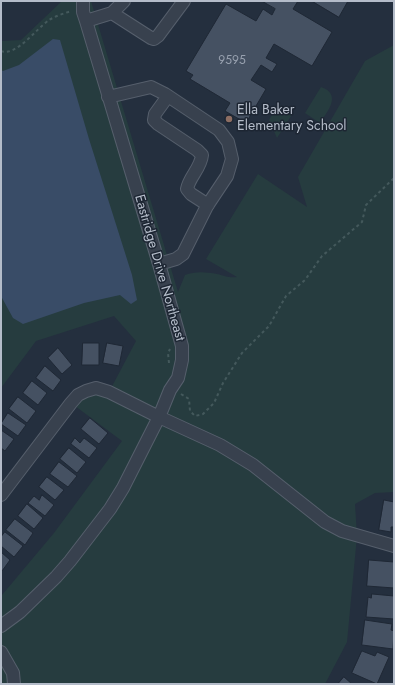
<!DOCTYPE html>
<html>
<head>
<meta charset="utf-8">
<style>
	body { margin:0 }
	#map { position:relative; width:395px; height:685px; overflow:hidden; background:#242f3e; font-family:Jost,sans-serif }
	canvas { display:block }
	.frame { position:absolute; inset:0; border:2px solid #b4bcc9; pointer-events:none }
</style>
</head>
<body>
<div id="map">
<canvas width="395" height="685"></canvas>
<div class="frame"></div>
</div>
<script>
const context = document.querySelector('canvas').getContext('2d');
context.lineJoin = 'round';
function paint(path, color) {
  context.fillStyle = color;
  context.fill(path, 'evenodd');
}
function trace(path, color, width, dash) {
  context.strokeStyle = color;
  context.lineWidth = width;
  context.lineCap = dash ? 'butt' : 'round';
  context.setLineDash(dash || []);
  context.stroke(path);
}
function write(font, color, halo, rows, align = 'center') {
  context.font = font + ' Jost,sans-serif';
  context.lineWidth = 3;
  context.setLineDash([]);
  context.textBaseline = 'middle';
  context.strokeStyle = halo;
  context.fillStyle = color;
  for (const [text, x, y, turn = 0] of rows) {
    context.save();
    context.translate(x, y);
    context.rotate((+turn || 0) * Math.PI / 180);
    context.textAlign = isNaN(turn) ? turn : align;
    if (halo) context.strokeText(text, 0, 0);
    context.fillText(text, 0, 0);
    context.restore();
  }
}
paint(new Path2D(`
	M62,1H91L178,292L185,275C195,271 206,272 217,274C225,276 229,278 237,277L206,259L258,174L307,207L298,177L365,61L394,45V492L375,493L355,504L357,536L347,642L325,684H1V595H2L54,533L122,441L71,403L78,395L109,392L136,341L114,316L36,341L1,388V41L21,40Z
	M321,87C342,94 328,111 320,123L305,113Z
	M278,104L293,113L277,138L269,120Z`), '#263c3f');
paint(new Path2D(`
	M53,39L60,40L89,139L132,275L137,300L131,304L120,295L84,303L23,324L13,318L1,296V70L3,71L19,65Z`), '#394c67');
const building = new Path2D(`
	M262,1H298L293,9L332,32L312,66L274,44L266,58L277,64L272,72L261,65L251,80L266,89L246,123L225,111L230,103L190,79L193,75L186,71L226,4L256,21L263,9L272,15L275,9Z
	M312,1H348L339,17Z
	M83,343H99V365H82Z
	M107,343L123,346L119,366L103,363Z
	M58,348L72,365L62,374L48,358Z
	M45,366L61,380L53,391L36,378Z
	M32,381L47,393L38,405L23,393Z
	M18,397L36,411L27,423L9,409Z
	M8,413L26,425L18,436L1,424Z
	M90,418L108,433L99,444L81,429Z
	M1,430L14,439L5,451L1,448Z
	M75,438L80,443L84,438L97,448L89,458L71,444Z
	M69,448L86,462L77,473L60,459Z
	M59,462L77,476L68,487L50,474Z
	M47,477L64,490L55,500L39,487Z
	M42,495L54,505L45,516L28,503L34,496L39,500Z
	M384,500L394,502V527H391V532L379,530Z
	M27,504L43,518L34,529L18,516Z
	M15,519L33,533L25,545L6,530Z
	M5,532L23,546L14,557L1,546V537Z
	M1,552L10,560L2,571L1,570Z
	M369,560L394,562V588L367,586Z
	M372,594L394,596V619L366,617L368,597L371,598Z
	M365,620L392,624L391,630L394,631L393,649L362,645Z
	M362,651L375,656L377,652L389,657L377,684L352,673Z
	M344,677L352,684H338Z`);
paint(building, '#455162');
trace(building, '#1f2835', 1);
const minor = new Path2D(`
	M112,13L151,38L154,39L158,36L184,1
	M86,21L112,13L124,1
	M168,96L155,114L154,120L158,124L197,150L202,155C201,168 189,177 187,189L191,194L208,205
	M108,97L151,87L165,94L219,130L228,142L232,159L227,176L207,206L183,254L176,259L159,264
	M1,495L71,403L78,395L86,391L96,388L109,392L159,417L220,445L253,465L325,522L342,531L394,546
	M1,626L20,612L56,577L70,561L110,509L123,488L159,417L170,390L178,378L182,360V346L159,264L86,21L83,12V1
	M1,652L13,673L14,684`);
trace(minor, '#565f6c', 14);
trace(new Path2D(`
	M1,51C16,57 37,28 49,20C56,16 64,13 72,11
	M169,363L168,353L170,349
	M181,394L189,399L190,411L195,416L203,414L214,403L223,383L242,353L269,326L286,296L305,280L322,256L362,222L366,205L394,178`), '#44595c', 2, [3, 3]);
trace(minor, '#38414e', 12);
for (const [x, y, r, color] of [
	[229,119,4,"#8d6e63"]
]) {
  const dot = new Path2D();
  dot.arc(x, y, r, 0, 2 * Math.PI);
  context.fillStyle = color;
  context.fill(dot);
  trace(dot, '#1d2633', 1.5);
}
write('12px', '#98a1af', null, [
	["9595",232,61]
]);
write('14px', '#b4bcc9', '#1d2633', [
	["Ella Baker",237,111],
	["Elementary School",237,127]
], 'left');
write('14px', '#b4bcc9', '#1d2633', [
	["Eastridge Drive Northeast",159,268,74]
]);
</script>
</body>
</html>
